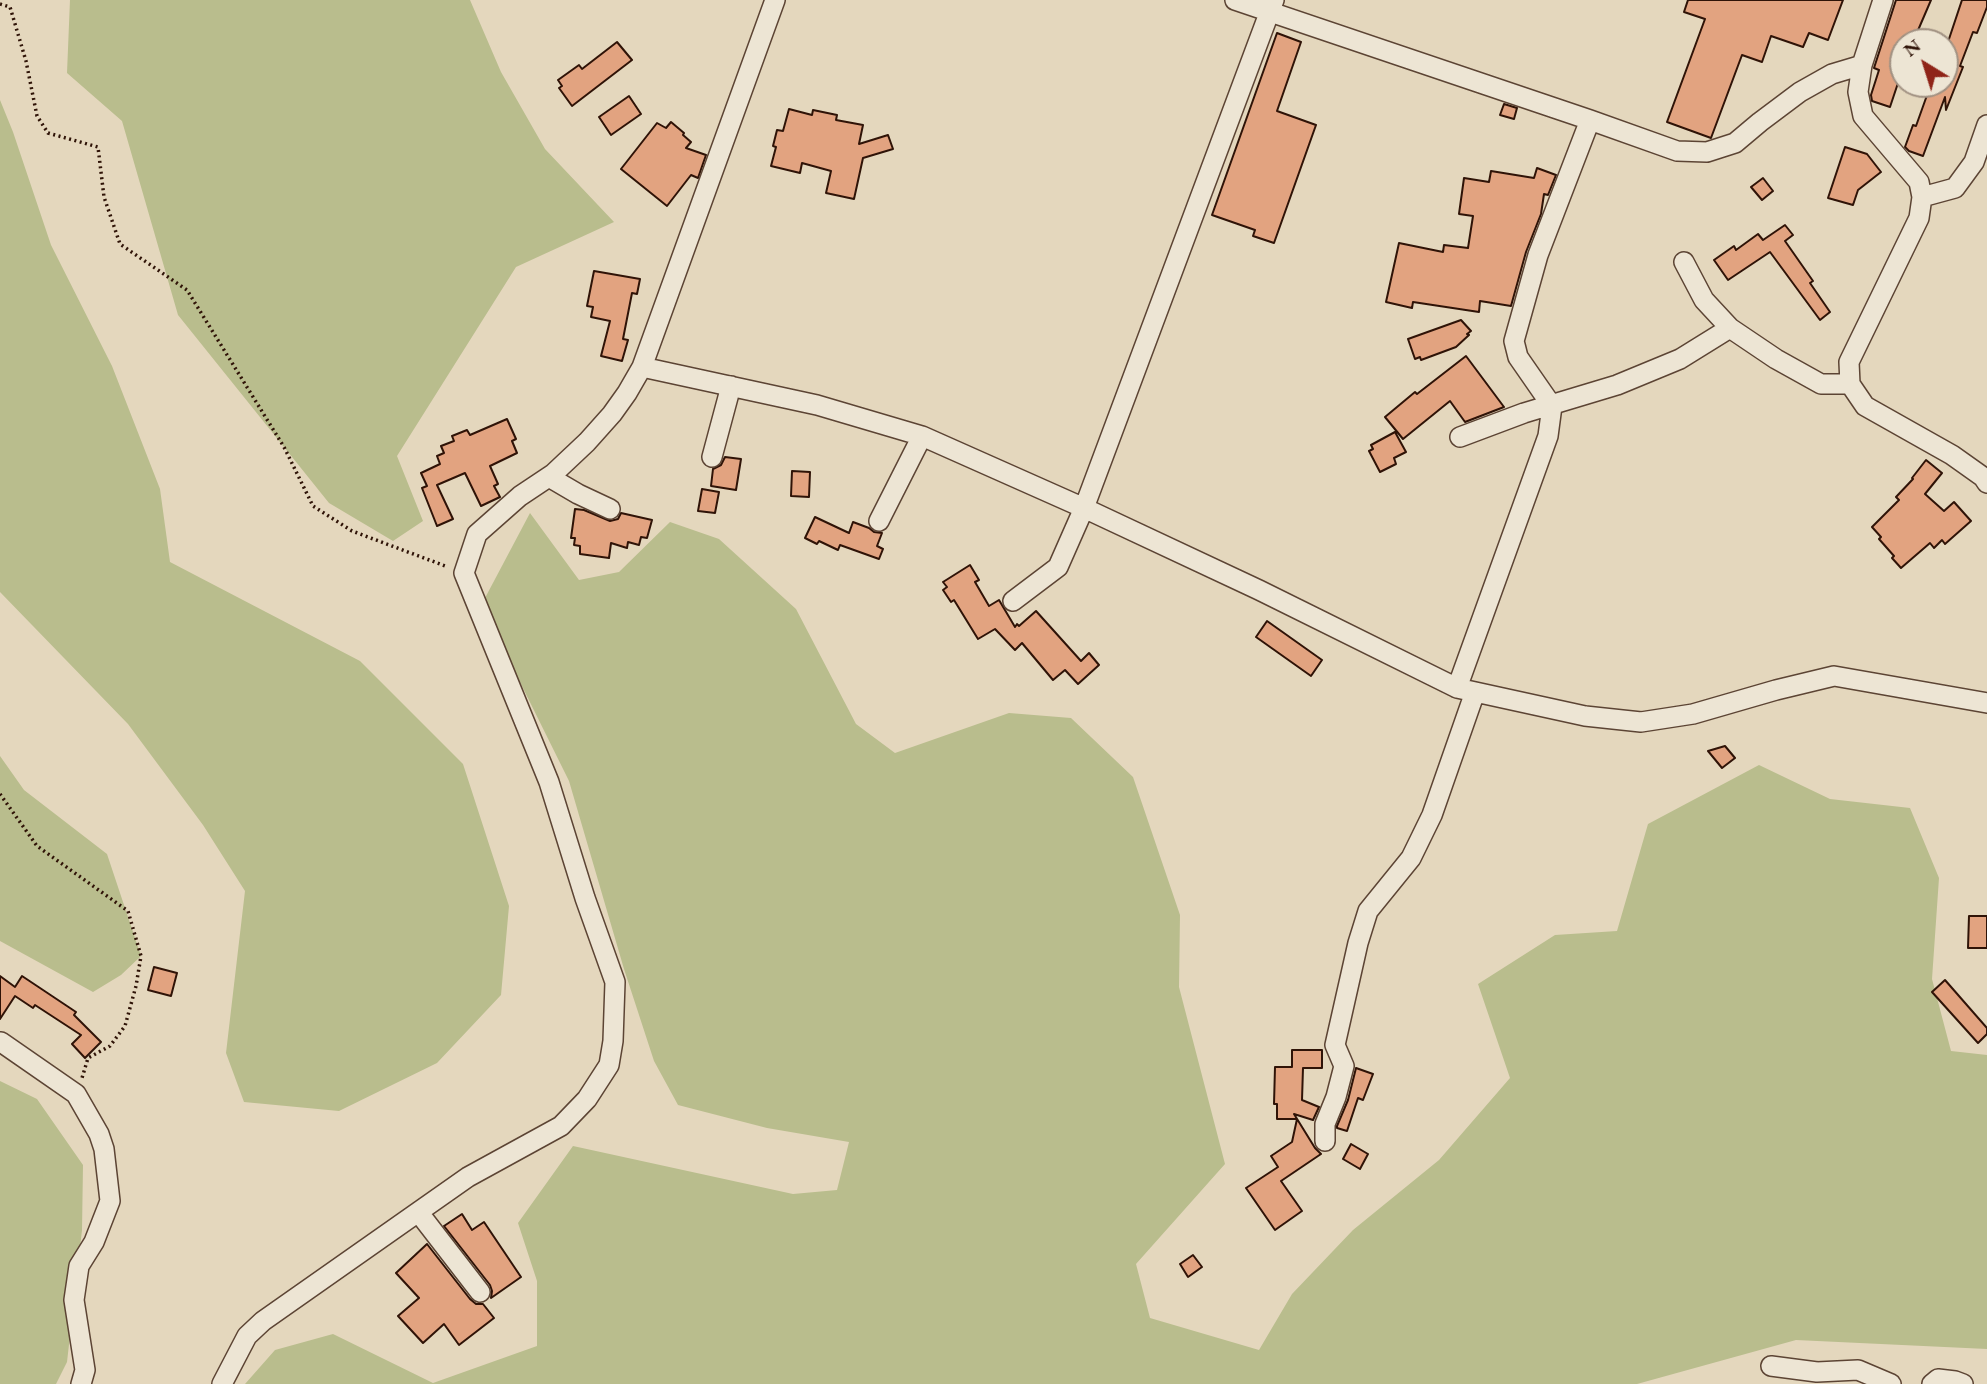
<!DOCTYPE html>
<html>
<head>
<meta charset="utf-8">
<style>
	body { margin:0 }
	#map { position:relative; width:1987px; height:1384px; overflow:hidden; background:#e4d7bd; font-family:"EB Garamond",serif }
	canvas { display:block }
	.north { position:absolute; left:1889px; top:28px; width:70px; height:70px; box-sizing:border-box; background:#ede5d4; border:2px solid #a19182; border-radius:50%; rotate:322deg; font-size:19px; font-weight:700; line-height:28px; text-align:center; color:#2f1307 }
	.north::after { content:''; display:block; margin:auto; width:24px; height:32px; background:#8f2418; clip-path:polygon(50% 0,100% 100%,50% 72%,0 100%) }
</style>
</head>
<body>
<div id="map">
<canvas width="1987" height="1384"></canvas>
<div class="north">N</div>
</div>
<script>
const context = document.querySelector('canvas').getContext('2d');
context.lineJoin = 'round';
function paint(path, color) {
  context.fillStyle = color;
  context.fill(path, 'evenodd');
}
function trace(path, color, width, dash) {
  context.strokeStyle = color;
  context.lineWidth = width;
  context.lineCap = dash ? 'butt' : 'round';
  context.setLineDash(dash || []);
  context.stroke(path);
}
paint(new Path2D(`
	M70,0H470L501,72L545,149L614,222L516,267L397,456L423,521L393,541L329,503L178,315L122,121L67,73Z
	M0,100L13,132L51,245L112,366L160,489L170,562L360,661L463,764L509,906L501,995L437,1063L339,1111L244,1102L226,1053L245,891L203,825L128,724L0,592Z
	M530,513L579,580L619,572L670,522L719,539L796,609L856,724L895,753L1009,713L1071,718L1133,777L1180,915L1179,987L1225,1164L1136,1264L1150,1318L1259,1350L1292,1294L1353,1230L1439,1160L1510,1078L1478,984L1555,935L1617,931L1648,824L1759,765L1830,799L1910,808L1939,878L1932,979L1951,1051L1987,1055V1349L1796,1340L1637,1384H245L275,1350L333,1334L433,1383L537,1346V1281L518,1223L573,1146L793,1194L837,1190L849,1142L767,1128L678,1105L654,1061L624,969L569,781L515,672L485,598Z
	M0,756L24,790L107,854L141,956L121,975L93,992L0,941Z
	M0,1081L37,1099L83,1165L82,1230L67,1362L56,1384H0Z`), '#b9bd8d');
const building = new Path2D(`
	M1688,0H1843L1828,40L1809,33L1803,47L1771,36L1762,62L1742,55L1711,138L1667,122L1705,19L1684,12Z
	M1896,0H1931L1913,42H1903V78L1900,77L1890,107L1872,101L1871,95L1879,70L1874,68Z
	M1962,0H1987V7L1977,33L1973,32L1960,66L1963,67L1946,110L1945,97L1923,156L1909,151L1905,147L1913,125L1916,126L1931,84H1945V51Z
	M1277,33L1301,42L1277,111L1316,125L1274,243L1253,236L1255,230L1212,215Z
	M617,42L632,60L572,106L559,88L562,86L558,80L579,65L582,69Z
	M629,96L641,114L611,135L599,117Z
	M1504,104L1517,108L1514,119L1500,115Z
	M789,109L812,115L813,110L837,115L836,120L863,125L859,144L888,135L893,149L863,158L854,199L826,193L831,171L802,163L800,173L771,166L776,147L773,146L777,130L783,131Z
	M671,122L684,133L683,135L691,142L686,148L706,155L698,178L691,175L667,206L621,169L657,123L666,128Z
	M1845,147L1867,154L1881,172L1858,190L1853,205L1828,198Z
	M1537,168L1556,175L1548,195L1544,194L1541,214L1526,252L1511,306L1480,301L1479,312L1413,302L1412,308L1386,302L1399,243L1443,252L1444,245L1468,248L1473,216L1459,214L1464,178L1489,182L1491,171L1534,178Z
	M1763,178L1773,191L1762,200L1751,187Z
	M1785,225L1793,235L1785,241L1813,281L1810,283L1830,312L1820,320L1770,252L1728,280L1714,260L1734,246L1736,250L1758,234L1763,240Z
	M594,271L640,279L637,294L632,293L623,339L628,340L622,361L601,356L610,321L591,317L593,307L587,306Z
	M1461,320L1471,331L1467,334L1469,335L1456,347L1421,360L1420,357L1415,359L1408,339Z
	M1466,356L1504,407L1465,422L1450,401L1403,439L1385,417L1415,392L1417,394Z
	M507,419L516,439L512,441L517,453L490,466L498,484L494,486L500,497L481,506L465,473L437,485L453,519L437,526L422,488L427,486L421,473L440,464L437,456L444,453L441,446L454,441L452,436L467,430L470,435Z
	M1395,432L1406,452L1394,458L1396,464L1380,472L1369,451L1373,449L1371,445Z
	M725,457L741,459L736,490L711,486L713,469L721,465Z
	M1926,460L1942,473L1925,494L1944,511L1954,502L1971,521L1945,544L1942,540L1934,548L1930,543L1901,568L1892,558L1894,556L1879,539L1881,537L1872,527L1899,500L1896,497L1913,479L1912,478Z
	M792,471L810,472L809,497L791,496Z
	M702,489L719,492L715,513L698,511Z
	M575,509L584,510L610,521L618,519L621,513L652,520L647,538L641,537L639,545L628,542L627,548L611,543L609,558L580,554V546L574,545L575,538H571Z
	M815,517L849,533L853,522L869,528L874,532L882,533L877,546L883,549L879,559L840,545L838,550L819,541L817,544L805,538Z
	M970,565L979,580L975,582L989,606L999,600L1015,627L1017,624L1019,626L1036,611L1081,661L1089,653L1099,665L1078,684L1065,670L1053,680L1022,643L1015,650L995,629L978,639L954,600L951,602L943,590L947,587L943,582Z
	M1267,621L1322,660L1311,676L1256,637Z
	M1725,746L1735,758L1722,768L1708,751Z
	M1969,916H1987V948H1968Z
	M154,967L177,973L171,996L148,990Z
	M0,976L15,987L22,976L76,1012L74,1015L101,1042L85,1058L72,1044L81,1035L35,1005L33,1008L15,996L0,1019Z
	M1945,980L1987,1028V1034L1978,1043L1932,992Z
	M1292,1050H1322V1068H1303L1302,1100L1319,1107L1313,1120L1294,1114L1315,1148L1321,1154L1281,1181L1302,1211L1275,1230L1246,1188L1278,1167L1271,1156L1292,1142L1297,1119H1277V1104H1274L1275,1067H1292Z
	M1356,1068L1373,1074L1363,1100L1358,1098L1347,1131L1337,1128V1126L1348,1100Z
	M1351,1144L1368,1154L1360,1169L1343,1159Z
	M462,1214L472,1230L484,1222L521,1277L491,1298L492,1291L490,1285L444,1226Z
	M427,1244L470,1299L476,1304H483L494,1318L459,1345L444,1324L423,1343L398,1316L419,1298L396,1273Z
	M1193,1255L1202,1267L1188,1277L1180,1264Z`);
paint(building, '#e2a380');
trace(building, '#2f1307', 2);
const minor = new Path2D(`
	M1235,0L1590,120L1677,151L1707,152L1735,143L1760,122L1800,92L1832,74L1862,65
	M1883,0L1862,65L1858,92L1863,116L1919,182L1922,197L1919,218L1849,362L1850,384L1865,406L1952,455L1983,477L1987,483
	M1922,197L1955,188L1974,162L1987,125
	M1684,262L1704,300L1730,328L1776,359L1821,384H1850
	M642,367L817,405L922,436L1084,508L1259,590L1457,688L1585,716L1641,722L1693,714L1776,690L1834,676L1987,703
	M1460,437L1524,413L1617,385L1680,359L1730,328
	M712,457L731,386
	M549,477L578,494L610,509
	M879,521L922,436
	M1013,601L1058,567L1084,508L1274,0
	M1457,688L1548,436L1552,406L1518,357L1514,341L1538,255L1590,120
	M1,1042L76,1094L99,1134L104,1149L110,1201L94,1242L79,1266L74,1300L85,1370L81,1384
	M1325,1141V1124L1336,1097L1344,1066L1335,1045L1358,943L1368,911L1411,858L1432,815L1475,692
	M419,1213L480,1292
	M1771,1366L1817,1372L1858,1370L1891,1384
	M222,1384L247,1336L263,1321L468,1177L561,1126L587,1099L609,1065L613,1041L615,982L585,898L549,782L464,573L477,534L520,496L553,474L587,442L612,414L627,393L642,367L775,0
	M1932,1384L1938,1379L1955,1381L1963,1384`);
trace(minor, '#5c4434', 22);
trace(new Path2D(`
	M0,4L10,7L26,61L37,116L48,133L98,147L104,197L120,244L187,290L284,447L313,506L352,531L448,567
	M0,794L37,846L128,911L141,956L136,986L125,1026L110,1046L88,1058L82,1078`), '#2f1307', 3.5, [2, 3.5]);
trace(minor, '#ede5d4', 19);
</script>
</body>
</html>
